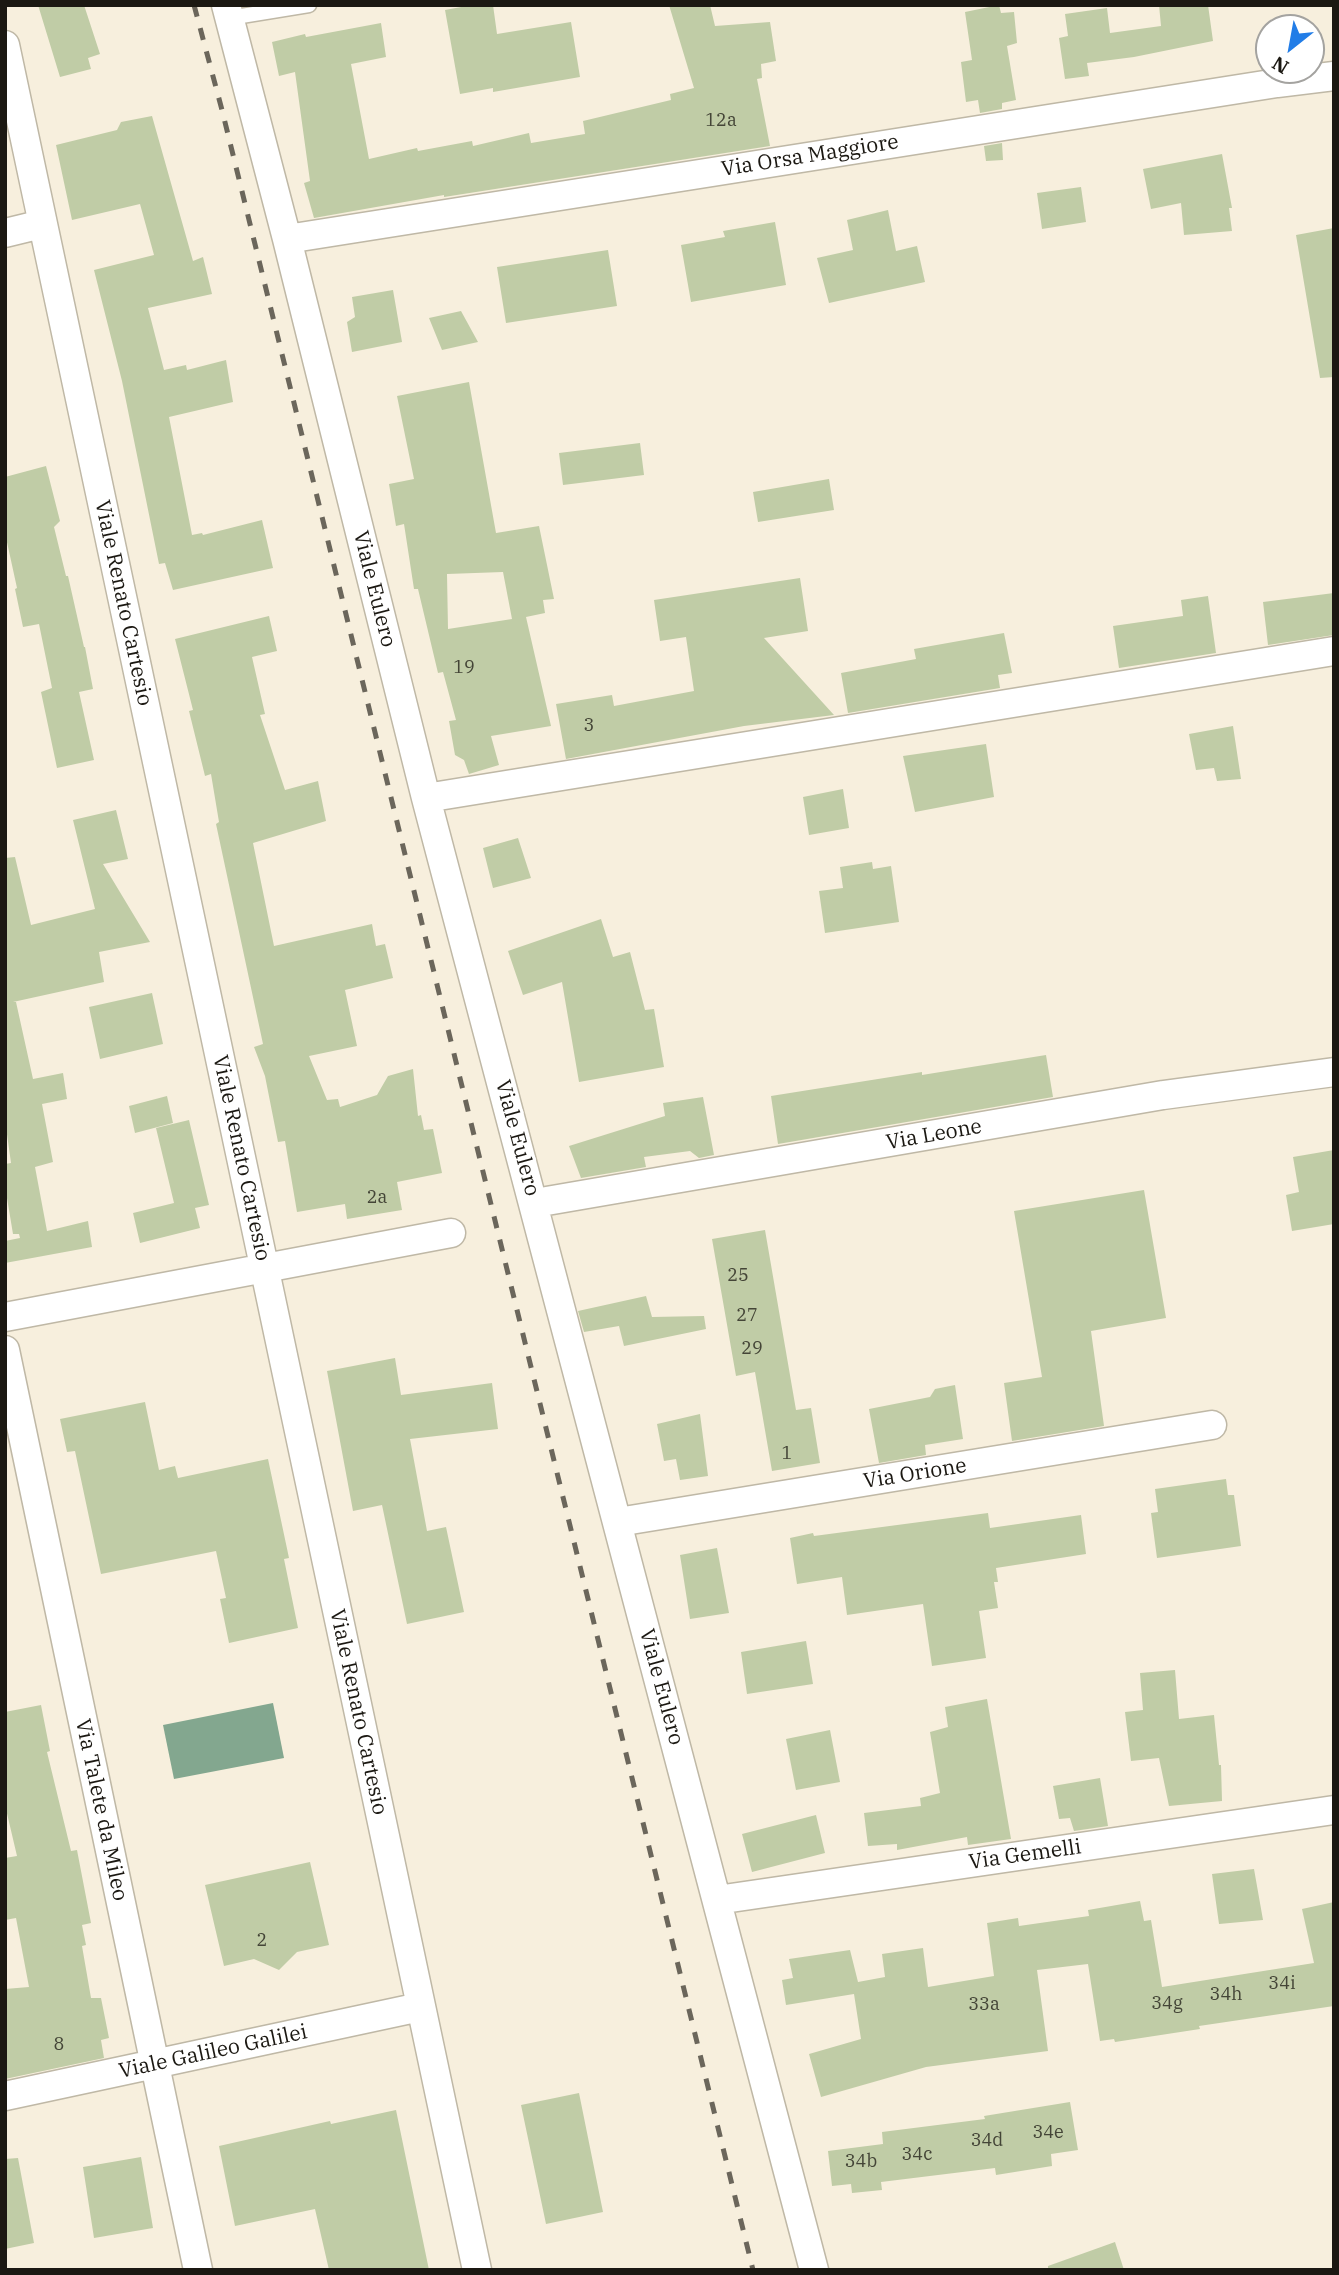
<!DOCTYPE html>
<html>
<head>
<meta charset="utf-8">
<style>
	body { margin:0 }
	#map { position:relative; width:1339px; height:2275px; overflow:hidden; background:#f7efdd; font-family:"IBM Plex Serif",serif }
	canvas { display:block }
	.frame { position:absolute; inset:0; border:7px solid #1b1812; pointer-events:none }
	.north { position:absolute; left:1255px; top:14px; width:70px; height:70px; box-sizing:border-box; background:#fff; border:2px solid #a4a3a0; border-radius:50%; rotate:211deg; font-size:19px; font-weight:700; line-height:28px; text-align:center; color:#1b1812 }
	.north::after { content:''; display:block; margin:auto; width:24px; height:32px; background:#227de7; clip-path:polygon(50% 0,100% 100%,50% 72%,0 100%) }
</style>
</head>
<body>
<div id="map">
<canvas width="1339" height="2275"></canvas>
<div class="frame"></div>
<div class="north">N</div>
</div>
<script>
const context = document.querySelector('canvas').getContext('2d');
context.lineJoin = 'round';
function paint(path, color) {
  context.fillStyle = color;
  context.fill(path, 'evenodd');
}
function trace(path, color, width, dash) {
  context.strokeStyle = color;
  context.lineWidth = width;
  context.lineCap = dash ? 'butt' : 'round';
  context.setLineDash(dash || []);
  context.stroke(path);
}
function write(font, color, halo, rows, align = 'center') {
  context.font = font + ' "IBM Plex Serif",serif';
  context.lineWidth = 6;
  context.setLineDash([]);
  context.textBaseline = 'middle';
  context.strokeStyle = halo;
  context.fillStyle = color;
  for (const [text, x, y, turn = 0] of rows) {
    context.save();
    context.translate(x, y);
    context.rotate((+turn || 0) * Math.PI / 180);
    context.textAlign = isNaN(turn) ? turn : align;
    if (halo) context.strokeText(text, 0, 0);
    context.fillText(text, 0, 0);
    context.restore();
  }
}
paint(new Path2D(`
	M273,1703L284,1758L174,1779L163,1725Z`), '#83a78f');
paint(new Path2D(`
	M38,5H84L100,54L88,58L91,69L60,77Z
	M472,5H493L497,34L571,22L580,77L493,92V88L460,94L445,10Z
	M669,5H710L715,26L770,22L776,61L761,64L762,78L757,79L770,146L444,197V195L314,218L304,183L310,181L295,72L279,76L272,42L305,34L306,37L381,23L386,57L351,64L369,159L417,148L418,151L472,141L473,146L529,133L531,143L585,134L583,121L671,100L670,94L694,88Z
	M999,5L1001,13L1014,12L1017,43L1007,46L1016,100L1002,103V109L980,113L978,100L966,102L961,62L972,60L965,12Z
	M1159,5H1208L1213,41L1134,57L1087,63L1089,76L1065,79L1059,38L1068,36L1065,14L1107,8L1110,33L1161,26Z
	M152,116L193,261L203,257L212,294L148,308L164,370L186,365L187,370L226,360L233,402L169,417L192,535L202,533L203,535L262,520L273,568L173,590L165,563L159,564L122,381L94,270L154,255L140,204L72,220L56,145L117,130L121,122Z
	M1002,143L1003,160L986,161L984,146Z
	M1222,154L1232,208H1229L1232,231L1184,235L1181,203L1151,209L1143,169Z
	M1081,187L1086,222L1042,229L1037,193Z
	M888,210L896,251L917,246L925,282L829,303L817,258L853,250L847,220Z
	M775,222L786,285L691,302L681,245L725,237L723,231Z
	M1334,228V377L1320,378L1296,235Z
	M608,250L617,306L506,323L497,267Z
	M393,290L402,342L352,352L347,322L355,317L352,297Z
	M461,311L478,342L442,350L429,318Z
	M469,382L496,533L539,526L554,599L543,600L545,613L526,617L551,726L491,736L499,765L469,774L464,760L455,755L449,721L456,720L443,672L438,673L418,589H414L404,524L396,526L389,484L414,479L397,396ZM503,572L512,619L448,629L447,574Z
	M640,443L644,475L563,485L559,453Z
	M46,466L60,521L54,527L66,576H68L84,647H85L93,689L79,692L94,760L57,768L41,692L52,688L39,624L23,627L15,589L17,588L5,533V477Z
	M829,479L834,510L758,522L753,492Z
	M800,578L808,631L764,638L834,715L744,726L566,759L556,704L612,695L614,706L694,691L686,637L660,641L654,600Z
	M1334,593V635L1268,645L1263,602Z
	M1208,596L1216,653L1119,668L1113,626L1183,616L1181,600Z
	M269,616L277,651L252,657L265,714L260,715L285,790L318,781L326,821L253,843L274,946L372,924L376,946L385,944L393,978L345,990L357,1046L309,1056L327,1100L338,1099L340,1107L377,1095L388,1076L413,1069L418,1116L421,1115L424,1130L433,1129L442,1173L397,1182L402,1210L347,1219L345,1204L297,1212L285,1141L278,1142L265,1076L254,1047L263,1044L216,824L219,822L211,774L205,776L189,711L193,710L175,639Z
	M1004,633L1012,673L998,675L1000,688L848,713L841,673L916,659L914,649Z
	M1233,726L1241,779L1217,781L1214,768L1196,770L1189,734Z
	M986,744L994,797L915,812L903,756Z
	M843,789L849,828L809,835L803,797Z
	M116,810L128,859L103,864L150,942L99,952L104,982L13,1002H16L33,1079L63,1073L67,1099L42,1104L53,1162L35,1167L47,1231L88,1221L92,1247L5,1263V1241L20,1238L19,1234H13L5,1186V1164L11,1163L5,1120V858L15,857L31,925L95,909L73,820Z
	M518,838L531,878L493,888L483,848Z
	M872,862L873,869L891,866L899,922L825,933L819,891L843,888L840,867Z
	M601,919L613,957L630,952L645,1010L654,1009L664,1067L579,1082L562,982L523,995L508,951Z
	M152,993L163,1044L100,1059L89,1007Z
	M1046,1055L1053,1097L778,1144L771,1096L922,1072V1075Z
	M167,1096L173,1123L135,1133L129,1106Z
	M703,1097L714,1155L699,1158L690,1151L644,1157L646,1167L581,1178L569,1146L665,1116L663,1103Z
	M189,1120L209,1205L195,1208L200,1228L140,1243L133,1213L174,1203L156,1128Z
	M1334,1150V1224L1292,1231L1286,1195L1299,1192L1293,1157Z
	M1144,1190L1166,1318L1091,1331L1104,1426L1012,1441L1004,1383L1042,1377L1014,1211Z
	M765,1230L796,1410L811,1408L820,1463L772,1471L755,1372L736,1376L712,1239Z
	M646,1296L652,1317L704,1316L706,1329L624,1346L619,1326L584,1332L578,1311Z
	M395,1358L401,1395L492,1383L498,1429L410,1439L427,1531L446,1527L464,1612L407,1624L382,1505L353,1511L327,1371Z
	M955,1385L963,1439L925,1445L926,1455L879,1463L869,1409L930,1397L935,1389Z
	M145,1402L159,1470L175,1466L178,1478L268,1459L289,1558L284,1559L298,1628L229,1643L220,1599L226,1598L216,1551L101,1574L75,1451L67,1452L60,1419Z
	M700,1414L708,1476L680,1480L676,1459L664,1461L657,1424Z
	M1226,1479L1228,1495H1234L1241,1546L1157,1558L1151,1513L1158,1512L1155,1489Z
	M988,1513L990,1528L1081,1515L1086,1554L996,1568L998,1582H994L998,1608L979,1611L986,1658L932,1666L923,1604L847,1615L842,1577L797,1584L790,1538L813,1533L814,1536Z
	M717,1548L729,1613L690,1619L680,1555Z
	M806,1641L813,1684L747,1694L741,1652Z
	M1175,1670L1179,1719L1214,1715L1219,1765H1221L1222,1801L1169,1806L1159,1758L1131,1761L1125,1712L1143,1710L1140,1673Z
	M987,1699L1011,1839L968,1845L967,1837L897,1850V1844L868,1846L864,1813L921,1806L920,1798L940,1793L930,1732L948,1727L945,1707Z
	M41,1705L50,1751L47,1752L71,1851L77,1850L91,1923L82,1925L86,1945L82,1946L91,1998H101L109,2038L101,2040L104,2058L5,2079V1989L29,1987L16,1918L5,1920V1858L17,1856L5,1805V1712Z
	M830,1730L840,1782L796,1790L786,1739Z
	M1100,1778L1108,1826L1074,1831L1070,1818L1059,1819L1053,1786Z
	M816,1815L825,1853L752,1872L742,1834Z
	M310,1862L329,1945L297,1952L279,1970L254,1959L224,1966L205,1885Z
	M1254,1869L1263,1920L1219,1924L1212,1874Z
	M1140,1901L1144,1921L1151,1920L1162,1987L1314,1963L1302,1909L1334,1902V2006L1199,2026L1200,2029L1115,2042L1114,2039L1100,2041L1088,1964L1037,1970L1048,2051L926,2067L821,2097L809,2054L861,2039L854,1994L786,2005L782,1980L793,1978L789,1959L850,1950L858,1982L885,1977L882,1954L923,1948L928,1987L994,1976L987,1923L1018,1918L1019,1926L1089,1916L1088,1910Z
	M579,2093L603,2212L546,2224L521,2105Z
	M1070,2102L1078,2150L1051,2154L1052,2166L996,2175L995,2168L881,2182L882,2190L852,2193L851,2184L832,2186L828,2151L883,2144L882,2132L985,2119L984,2116Z
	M396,2110L429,2270H329L315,2209L235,2226L219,2146L330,2121L331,2124Z
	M141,2157L153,2228L94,2238L83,2167Z
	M18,2158L34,2243L5,2249V2159Z
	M1115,2242L1124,2270H1048V2266Z`), '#c0cca6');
const lane = new Path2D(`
	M229,18L309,5`);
const street = new Path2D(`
	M226,5L287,239L426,798L814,2270
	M5,45L477,2270
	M5,233L42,224
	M287,239L1277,83L1334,76
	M426,798L1334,651
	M535,1203L1163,1095L1334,1072
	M5,1317L451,1233
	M5,1350L198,2270
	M618,1522L1212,1425
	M717,1900L1334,1810
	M5,2096L420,2007`);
trace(lane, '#bfb8a6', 17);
trace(street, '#bfb8a6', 31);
trace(lane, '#fff', 14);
trace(street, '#fff', 28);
trace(new Path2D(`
	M194,5L222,110L753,2270`), '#6b665b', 5, [12, 12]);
write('18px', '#444537', null, [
	["12a",721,121],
	["19",464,668],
	["3",589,726],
	["2a",377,1198],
	["25",738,1276],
	["27",747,1316],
	["29",752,1349],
	["1",787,1454],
	["2",262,1941],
	["34i",1282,1984],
	["34h",1226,1995],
	["34g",1167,2004],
	["33a",984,2005],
	["8",59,2045],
	["34e",1048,2133],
	["34d",987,2141],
	["34c",917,2155],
	["34b",861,2162]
]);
write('21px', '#1b1812', '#fff', [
	["Via Orsa Maggiore",810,156,-9],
	["Viale Eulero",374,589,76],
	["Viale Renato Cartesio",123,603,78],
	["Via Leone",934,1135,-10],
	["Viale Eulero",517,1138,75],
	["Viale Renato Cartesio",241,1158,78],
	["Via Orione",915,1474,-9],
	["Viale Eulero",661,1687,75],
	["Viale Renato Cartesio",358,1712,78],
	["Via Talete da Mileo",101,1810,78],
	["Via Gemelli",1025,1855,-8],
	["Viale Galileo Galilei",213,2052,-12]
]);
</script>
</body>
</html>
